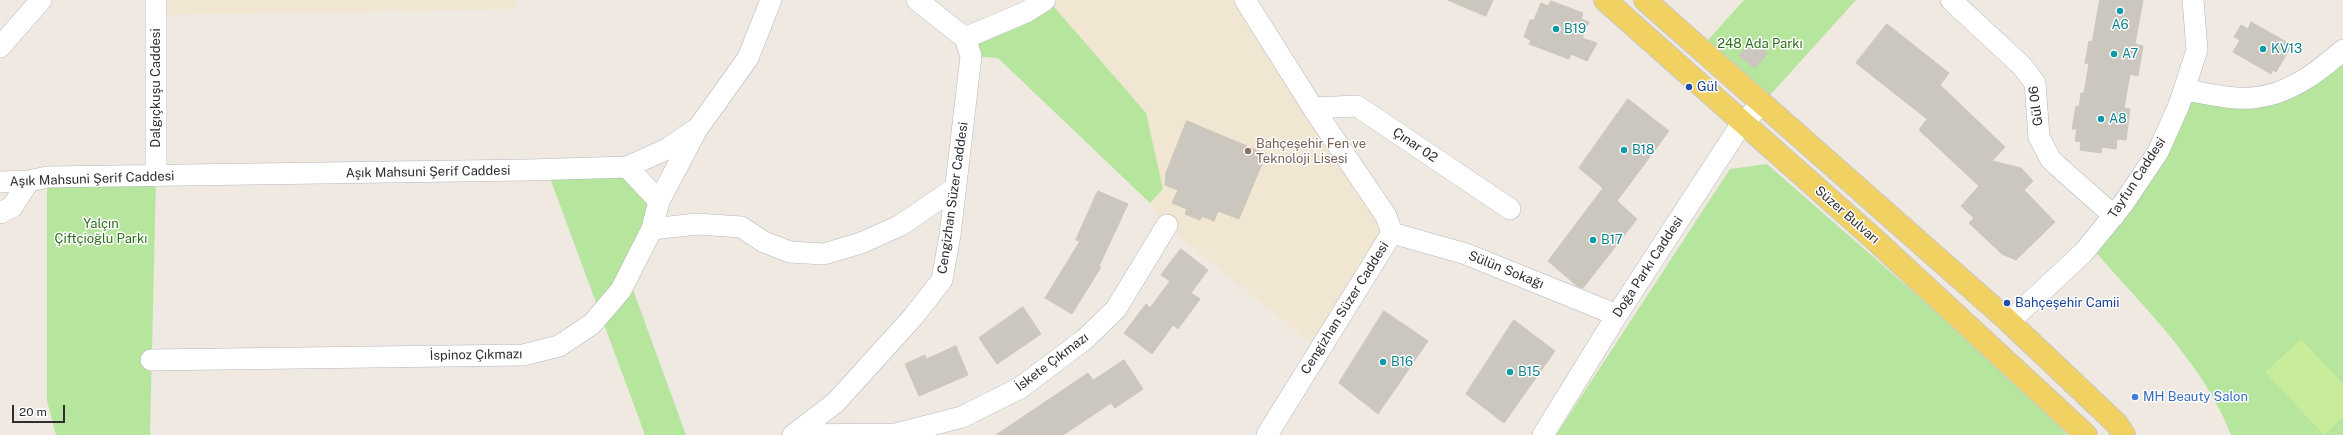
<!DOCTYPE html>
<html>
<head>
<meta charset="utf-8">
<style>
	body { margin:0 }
	#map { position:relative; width:2343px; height:435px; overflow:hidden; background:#efe9e1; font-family:"Public Sans",sans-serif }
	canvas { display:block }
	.scale { position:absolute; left:12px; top:405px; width:53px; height:18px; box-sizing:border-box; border:2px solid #2e2e2e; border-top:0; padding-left:5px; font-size:12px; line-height:14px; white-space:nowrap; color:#2e2e2e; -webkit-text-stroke:3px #fff; paint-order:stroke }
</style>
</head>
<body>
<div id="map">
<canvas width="2343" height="435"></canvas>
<div class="scale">20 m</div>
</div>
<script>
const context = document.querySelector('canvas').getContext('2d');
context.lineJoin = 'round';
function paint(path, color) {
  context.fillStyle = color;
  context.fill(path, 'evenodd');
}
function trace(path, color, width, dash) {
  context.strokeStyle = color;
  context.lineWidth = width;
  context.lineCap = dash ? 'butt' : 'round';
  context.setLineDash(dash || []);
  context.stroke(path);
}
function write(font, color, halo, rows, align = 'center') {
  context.font = font + ' "Public Sans",sans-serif';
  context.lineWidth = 3;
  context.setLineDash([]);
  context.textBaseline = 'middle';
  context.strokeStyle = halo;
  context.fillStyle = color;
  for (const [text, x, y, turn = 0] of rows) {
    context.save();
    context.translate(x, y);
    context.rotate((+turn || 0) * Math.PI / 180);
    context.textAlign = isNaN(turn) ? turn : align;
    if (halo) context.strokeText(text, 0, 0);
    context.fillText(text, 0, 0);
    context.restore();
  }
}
paint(new Path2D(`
	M156,0H515V9L156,15Z
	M1048,0H1245L1392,233L1318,349L1167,226L1150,203L1163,189Z`), '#f0e6d1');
paint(new Path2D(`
	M1048,0L1146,113L1163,189L1150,203L998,58L971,56L965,38Z
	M1744,0H1856L1762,104L1700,49Z
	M2343,52V435H2231C2204,364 2143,307 2094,250L2190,100L2235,104Z
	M1767,164L2036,399L2067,435H1556L1730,169Z
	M627,167L659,201L628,276L686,435H645L547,170Z
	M156,176L150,435H56L47,401V177Z`), '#b6e59e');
paint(new Path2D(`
	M2301,339L2343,384V417L2324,435L2265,372Z`), '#c9ec9a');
const building = new Path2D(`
	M1448,0H1493L1486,16Z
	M2100,0H2143L2135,44L2143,46L2138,76L2130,74L2124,108L2130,109L2126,140L2117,139L2116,149L2102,147L2101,153L2080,150L2081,142L2075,141L2077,129H2072L2076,106L2079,107L2081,93H2084L2089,64L2085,63L2089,41L2092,42Z
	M1551,1L1583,13L1581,19L1589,22L1582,38L1597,43L1587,61L1571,54L1569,59L1529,44L1531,40L1524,37L1530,20H1534L1541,3L1548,6Z
	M2251,22L2292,45L2276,72L2273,70L2271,74L2233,52L2240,40L2234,37L2241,25L2248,29Z
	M1887,24L1949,73L1940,85L2005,147L1992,161L2021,168L2033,181L2024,190L2055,222L2016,260L2002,254L1969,223L1974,218L1961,206L1979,186L1919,130L1927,119L1856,63Z
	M1752,40L1768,53L1755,68L1739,56Z
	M1628,99L1669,131L1617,201L1637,219L1583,288L1577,286L1548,261L1603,188L1579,168Z
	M1187,121L1266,154L1239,219L1218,211L1214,221L1202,216L1200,220L1185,214L1187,209L1172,203L1178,190L1165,185L1166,173Z
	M1098,191L1128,204L1099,266L1101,267L1072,314L1045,298L1080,241L1076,240Z
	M1181,249L1208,270L1191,293L1200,299L1178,329L1173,325L1152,354L1124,333L1146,304L1150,308L1170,281L1161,275Z
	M1023,307L1041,334L997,364L979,338Z
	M1384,311L1428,341L1378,414L1339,383Z
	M1514,320L1555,351L1504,423L1466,394Z
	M956,346L968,375L919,396L905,364L925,355L926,359Z
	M1124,360L1143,389L1115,408L1111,403L1063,435H996L1088,373L1093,380Z`);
paint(building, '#cbc7bf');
trace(building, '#cbc5ba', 1);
const minor = new Path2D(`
	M917,0L965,38
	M1245,0L1313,108L1386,216L1392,233L1267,435
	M1951,0L2022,66L2035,83L2039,137L2051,160L2114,216
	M965,38L1026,12L1045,0
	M0,47L41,0
	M2185,90C2206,93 2231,100 2252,98C2288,95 2317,73 2343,50
	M1313,108L1357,106L1510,209
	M627,167L659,201
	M156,176V0
	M0,182L29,181L47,177L528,170L627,167L667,149L698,128L748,58L771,0
	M0,213L12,207L29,181
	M652,229L697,224L741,227L764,242L790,252L824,254L861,243L901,225L955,188
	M1392,233L1466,254L1617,315
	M2009,322L2084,252L2123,204L2158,152L2179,105L2197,50L2193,0
	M151,360L523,355L559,346L592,324L621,290L652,229L659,201L697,129
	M793,435L835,403L913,317L942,280L950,235L971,56L965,38
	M793,435L896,434L962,417L1020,388L1085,339L1116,309L1167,225
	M1543,435L1617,315L1742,123L1762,104`);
const major = new Path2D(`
	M1605,0L1873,238L2086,435
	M1645,0L2004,317L2117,424L2124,435`);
trace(minor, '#b4b7c1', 22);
trace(major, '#c9c9c9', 24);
trace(minor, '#fff', 21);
trace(major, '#f2d163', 22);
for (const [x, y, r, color] of [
	[2120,11,4,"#0f9aa8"],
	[1556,29,4,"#0f9aa8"],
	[2263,49,4,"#0f9aa8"],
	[2114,54,4,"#0f9aa8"],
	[1689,87,4,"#1a4fb4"],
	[2101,119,4,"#0f9aa8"],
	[1624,150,4,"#0f9aa8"],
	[1248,151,4,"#8d6e63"],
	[1593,240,4,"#0f9aa8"],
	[2007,303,4,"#1a4fb4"],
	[1383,362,4,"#0f9aa8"],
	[1510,372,4,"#0f9aa8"],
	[2135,397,4,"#3f7fe0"]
]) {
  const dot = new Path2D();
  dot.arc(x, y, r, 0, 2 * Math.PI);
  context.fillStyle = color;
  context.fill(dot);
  trace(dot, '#fff', 1.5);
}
write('13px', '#0d838f', '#fff', [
	["A6",2120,25,"center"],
	["B19",1564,29],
	["KV13",2271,49],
	["A7",2122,54],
	["A8",2109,119],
	["B18",1632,150],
	["B17",1601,240],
	["B16",1391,362],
	["B15",1518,372]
], 'left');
write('13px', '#2c6e1b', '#fff', [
	["248 Ada Parkı",1760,44],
	["Yalçın",101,224],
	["Çiftçioğlu Parkı",101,239]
]);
write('13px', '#164399', '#fff', [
	["Gül",1697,87],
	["Bahçeşehir Camii",2015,303]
], 'left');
write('13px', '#2e2e2e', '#fff', [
	["Dalgıçkuşu Caddesi",156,88,-90],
	["Gül 06",2036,106,-97],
	["Çınar 02",1415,145,34],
	["Aşık Mahsuni Şerif Caddesi",428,172,-1],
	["Tayfun Caddesi",2137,178,-57],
	["Aşık Mahsuni Şerif Caddesi",92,179,-2],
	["Cengizhan Süzer Caddesi",953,198,-82],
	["Süzer Bulvarı",1847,215,41],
	["Doğa Parkı Caddesi",1648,267,-57],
	["Sülün Sokağı",1506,270,22],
	["Cengizhan Süzer Caddesi",1345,308,-58],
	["İspinoz Çıkmazı",476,355,-1],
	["İskete Çıkmazı",1052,362,-37]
]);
write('13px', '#785e54', '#fff', [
	["Bahçeşehir Fen ve",1256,144],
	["Teknoloji Lisesi",1256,159]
], 'left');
write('13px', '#366cbe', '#fff', [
	["MH Beauty Salon",2143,397]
], 'left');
</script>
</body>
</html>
